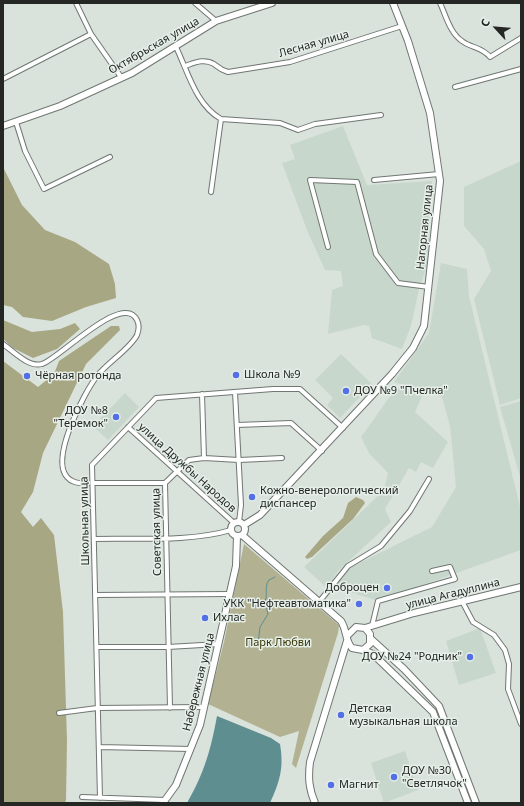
<!DOCTYPE html>
<html>
<head>
<meta charset="utf-8">
<style>
	body { margin:0 }
	#map { position:relative; width:524px; height:806px; overflow:hidden; background:#dae2dc; font-family:"Noto Sans",sans-serif }
	canvas { display:block }
	.frame { position:absolute; inset:0; border:4px solid #242724; pointer-events:none }
	.north { position:absolute; left:476px; top:8px; width:40px; height:40px; -webkit-text-stroke:3px #e7efe9; paint-order:stroke; rotate:296deg; font-size:11px; font-weight:700; line-height:16px; text-align:center; color:#242724 }
	.north::after { content:''; display:block; margin:auto; width:14px; height:18px; background:#242724; clip-path:polygon(50% 0,100% 100%,50% 72%,0 100%) }
</style>
</head>
<body>
<div id="map">
<canvas width="524" height="806"></canvas>
<div class="frame"></div>
<div class="north">С</div>
</div>
<script>
const context = document.querySelector('canvas').getContext('2d');
context.lineJoin = 'round';
function paint(path, color) {
  context.fillStyle = color;
  context.fill(path, 'evenodd');
}
function trace(path, color, width, dash) {
  context.strokeStyle = color;
  context.lineWidth = width;
  context.lineCap = dash ? 'butt' : 'round';
  context.setLineDash(dash || []);
  context.stroke(path);
}
function write(font, color, halo, rows, align = 'center') {
  context.font = font + ' "Noto Sans",sans-serif';
  context.lineWidth = 3;
  context.setLineDash([]);
  context.textBaseline = 'middle';
  context.strokeStyle = halo;
  context.fillStyle = color;
  for (const [text, x, y, turn = 0] of rows) {
    context.save();
    context.translate(x, y);
    context.rotate((+turn || 0) * Math.PI / 180);
    context.textAlign = isNaN(turn) ? turn : align;
    if (halo) context.strokeText(text, 0, 0);
    context.fillText(text, 0, 0);
    context.restore();
  }
}
paint(new Path2D(`
	M343,126L367,185L432,181L428,263L419,289L411,326L402,349L372,338L369,326L364,325L328,334L332,290L343,286L341,271L325,270L307,230L282,163L295,159L290,145Z
	M521,161V398L500,405L474,299L491,271L484,249L464,226V187Z
	M441,263L467,269L469,296L521,511V550L378,601L335,587L347,569L432,527L456,487L450,426L442,397L394,382L429,333Z
	M341,354L372,384L340,418L327,405L333,398L315,380Z
	M396,388L422,396L415,412L448,442L433,468L421,462L416,472L409,468L385,509L391,522L338,571L327,588L304,567L384,490L388,473L369,453L361,437Z
	M125,393L139,407L108,440L93,426Z
	M521,401V480L500,407Z
	M480,628L496,673L459,685L446,641Z
	M405,751L418,790L384,803L371,763Z`), '#c8d7cc');
paint(new Path2D(`
	M244,544L339,625L338,633L296,768L292,764L299,731L280,737L208,704L224,642Z`), '#b2b292');
paint(new Path2D(`
	M3,167L22,205L45,230L75,242L109,264L115,284L116,298L86,307L52,321L23,317L12,307L3,305Z
	M3,320L32,332L60,329L75,323L80,329L57,349L33,358L13,348L3,339Z
	M111,326H119L120,330L86,364L43,453L33,492L21,512L33,527L41,518L54,535L63,612L67,741L66,800L65,803H3V361L38,387L54,374L59,361Z
	M356,497L363,500L365,503L353,519L312,557L307,559L305,557L323,536L343,518L348,503Z`), '#a8a783');
paint(new Path2D(`
	M217,716L271,738L280,744C284,768 280,781 270,803H187C204,774 211,749 217,716Z`), '#5f8e90');
trace(new Path2D(`
	M258,644L260,627L268,614L265,601C268,595 264,586 269,580C271,579 273,578 275,577`), '#5f8e90', 1);
const street = new Path2D(`
	M76,3L91,34L121,77
	M195,3L216,21
	M440,3C446,16 450,33 462,41C471,48 482,47 490,57L521,38
	M176,47C188,72 196,105 221,119L280,123L298,130L315,124L381,115
	M185,66C194,63 204,58 214,64C219,68 221,70 228,72L290,62L402,26
	M3,79L91,34
	M455,87L521,69
	M16,122L25,151L44,189L110,157
	M374,180L439,174
	M211,192L221,119
	M328,247L310,180L357,182L376,254L398,283L429,287
	M3,344C13,351 29,368 42,364C58,360 123,291 137,320C139,324 139,330 137,335C131,348 107,363 97,376C84,393 50,458 67,477C72,483 79,483 87,484
	M235,392L241,505L239,522
	M202,394L204,458
	M237,425L291,423L322,451
	M128,427L234,523
	M94,483H165
	M94,539C136,538 191,542 231,530
	M95,595L230,594
	M319,602L348,566L381,546L410,511L429,479
	M463,603L473,622L494,635L505,650L509,664L508,689L521,724
	M372,626L378,601L455,579L450,567L432,571
	M97,647H168L219,644
	M170,708L165,483L189,460L204,458L239,460L282,458
	M59,713L97,708L204,707
	M99,747L191,749
	M82,797L165,800
	M100,798L92,465L156,398L273,389H300L343,428`);
const secondary = new Path2D(`
	M3,126L60,106L132,73L216,21L272,3
	M231 529a7 7 0 1 1 14 0a7 7 0 1 1-14 0Z
	M244,525L260,515L392,374L413,348L424,326L440,181L430,113L408,41L393,3
	M242,535L341,621C347,630 345,641 352,648L363,650L370,644V634L365,628L356,627L348,635
	M365,628L414,613L521,587
	M371,639L404,669L439,706L476,803
	M363,650L373,654L433,712L468,803
	M163,803L176,785L200,725L236,566L237,536
	M315,803C309,789 308,778 310,762L347,641`);
trace(street, '#707772', 6);
trace(secondary, '#707772', 8);
trace(street, '#fff', 4);
trace(secondary, '#fff', 6);
for (const [x, y, r, color] of [
	[236,375,4,"#536fe5"],
	[27,376,4,"#536fe5"],
	[346,391,4,"#536fe5"],
	[116,417,4,"#536fe5"],
	[252,497,4,"#536fe5"],
	[387,588,4,"#536fe5"],
	[359,604,4,"#536fe5"],
	[205,618,4,"#536fe5"],
	[470,657,4,"#536fe5"],
	[341,715,4,"#536fe5"],
	[394,777,4,"#536fe5"],
	[331,785,4,"#536fe5"]
]) {
  const dot = new Path2D();
  dot.arc(x, y, r, 0, 2 * Math.PI);
  context.fillStyle = color;
  context.fill(dot);
  trace(dot, '#e7efe9', 1.5);
}
write('11px', '#242724', '#e7efe9', [
	["Лесная улица",314,44,-16],
	["Октябрьская улица",154,46,-30],
	["Нагорная улица",425,227,-84],
	["улица Дружбы Народов",187,468,42],
	["Школьная улица",85,521,-91],
	["Советская улица",157,532,-91],
	["улица Агадуллина",453,594,-14],
	["Набережная улица",199,682,-76]
]);
write('11px', '#242724', '#e7efe9', [
	["Школа №9",244,375],
	["Чёрная ротонда",35,376],
	["ДОУ №9 \"Пчелка\"",354,391],
	["ДОУ №8",108,411,"right"],
	["\"Теремок\"",108,424,"right"],
	["Кожно-венерологический",260,491],
	["диспансер",260,504],
	["Доброцен",379,588,"right"],
	["УКК \"Нефтеавтоматика\"",351,604,"right"],
	["Ихлас",213,618],
	["ДОУ №24 \"Родник\"",462,657,"right"],
	["Детская",349,709],
	["музыкальная школа",349,722],
	["ДОУ №30",402,771],
	["\"Светлячок\"",402,784],
	["Магнит",339,785]
], 'left');
write('11px', '#383607', '#e7efe9', [
	["Парк Любви",278,643]
]);
</script>
</body>
</html>
